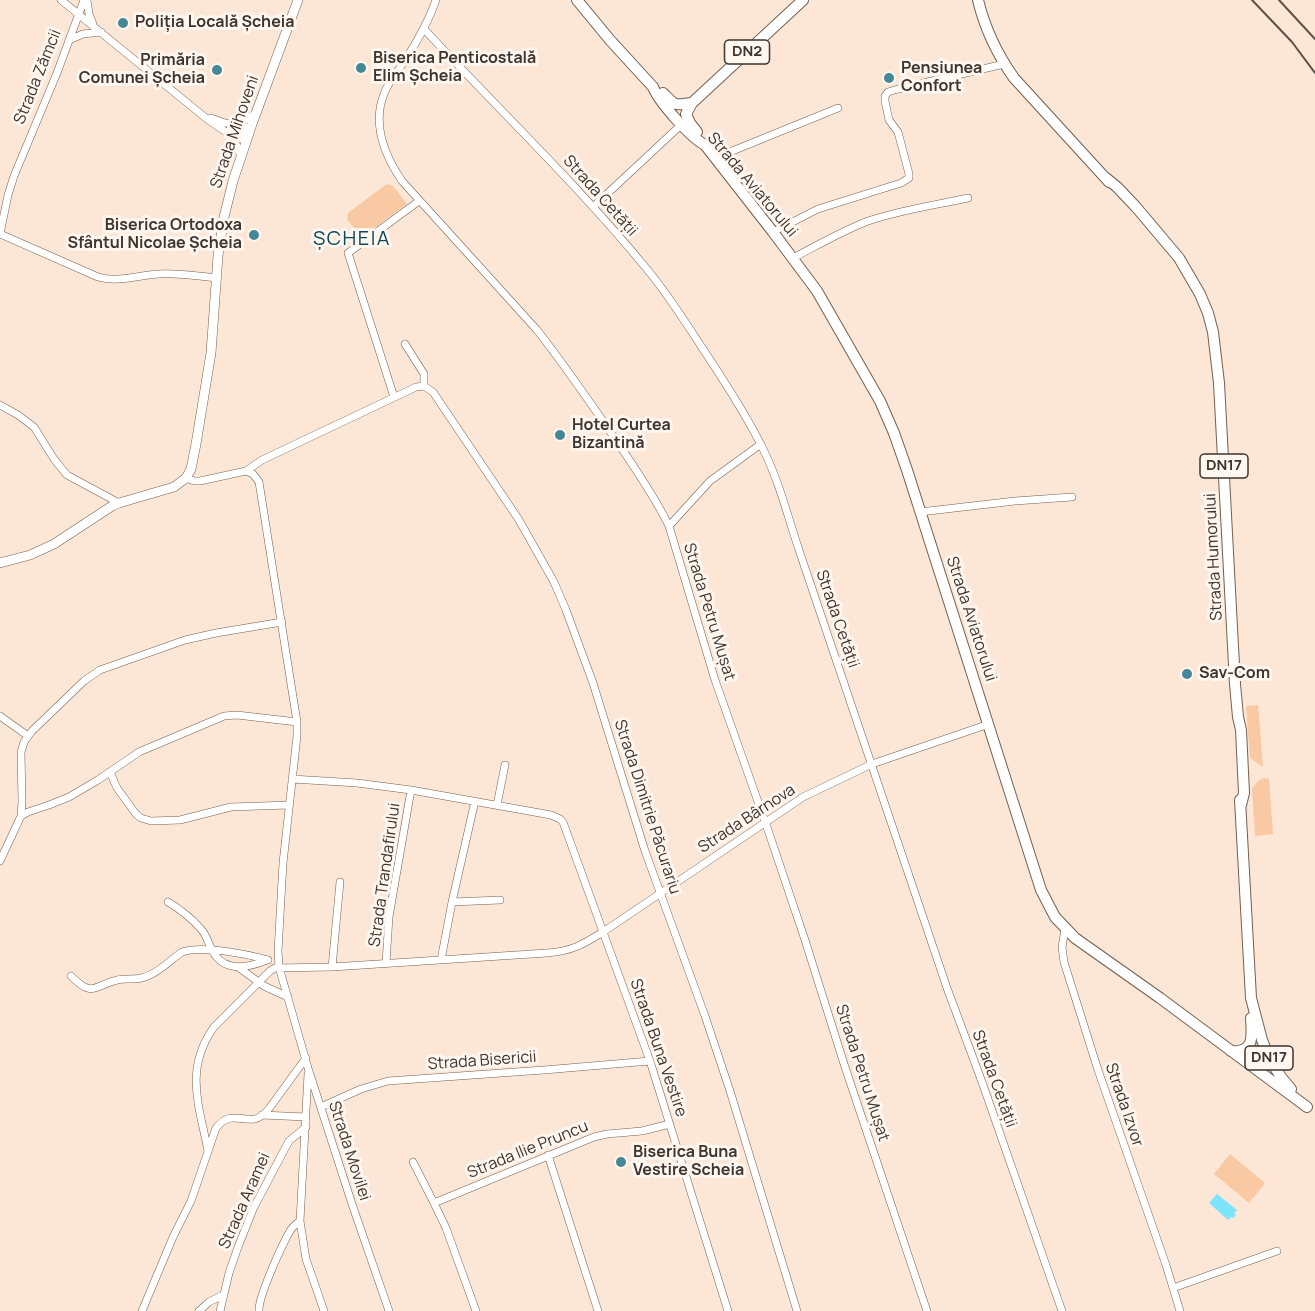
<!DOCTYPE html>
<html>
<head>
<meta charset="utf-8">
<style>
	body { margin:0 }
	canvas { display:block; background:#fce6d5 }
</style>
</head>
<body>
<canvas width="1315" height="1311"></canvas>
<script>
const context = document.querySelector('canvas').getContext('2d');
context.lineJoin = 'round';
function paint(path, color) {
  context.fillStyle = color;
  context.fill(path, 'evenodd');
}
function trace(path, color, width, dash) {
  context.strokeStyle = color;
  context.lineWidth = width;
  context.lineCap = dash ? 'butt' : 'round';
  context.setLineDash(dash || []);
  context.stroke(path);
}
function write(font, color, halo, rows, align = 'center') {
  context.font = font + ' Manrope,sans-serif';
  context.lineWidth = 6;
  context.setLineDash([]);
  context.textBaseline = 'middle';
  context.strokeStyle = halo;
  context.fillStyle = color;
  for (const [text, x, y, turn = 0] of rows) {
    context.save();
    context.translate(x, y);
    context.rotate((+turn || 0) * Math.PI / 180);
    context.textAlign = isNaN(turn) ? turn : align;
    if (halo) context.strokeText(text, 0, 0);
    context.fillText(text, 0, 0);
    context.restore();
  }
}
paint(new Path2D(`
	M388,184L393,186L407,204L363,236H360L347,219L348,213L384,186Z
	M1258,705L1263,767L1250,758L1246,706Z
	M1264,778L1269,779L1273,834L1255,836L1252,788L1259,780Z
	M1257,1037L1281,1082L1241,1056L1250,1054L1255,1046Z
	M1230,1154L1265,1183L1249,1203L1214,1174Z`), '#f8c9a2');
paint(new Path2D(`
	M1217,1194L1237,1210L1234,1213L1236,1215L1233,1218L1231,1217L1228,1220L1209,1203Z`), '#7ce5fd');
const street = new Path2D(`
	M61,0L207,119L226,132L231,134
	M84,0L57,73L14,176L8,195L0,234L98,277C118,283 139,275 159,274C178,273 198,276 217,278
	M87,0L89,14L93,24
	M436,0C428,23 417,42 404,62C397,72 388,82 384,94C372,124 385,156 402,181L537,330C566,367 592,405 618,443C636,470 655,497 669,526L715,680L768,830L805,940L845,1067L927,1311
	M424,29C498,109 577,184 646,268C667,293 684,320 701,346C722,378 743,409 760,443C778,477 787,514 799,550L947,988L982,1082L1062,1311
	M69,40L83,34L101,32
	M211,118L225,123L236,124
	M239,124L256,113
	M233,136L241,157
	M715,158L838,108
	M593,207L682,124
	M773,232L818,209L901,183L909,178V174L898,132L889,120L885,101V96L888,92L898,89L1004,64
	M793,258C818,245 842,231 868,221C900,210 935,205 968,198
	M405,344L424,374V386
	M424,386L433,392L519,520L554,582L566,610L593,683L645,851L705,1016L730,1091L797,1311
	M394,397L348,253L419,201
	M0,405L18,415L34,427L54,459L67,475L119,503
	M246,471L253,474L259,482L297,722V736L283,863L278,951L279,967L308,1068L352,1204L389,1311
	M186,478L194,481H200L246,471L262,460L416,387L424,386
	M920,512L1015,501L1072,497
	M669,526L710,481L761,444
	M0,716L28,736
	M110,772L117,788L136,814L141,818L151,821L180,820L231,807L289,805
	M292,779L357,783L411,790L551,815L560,819L563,822L650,1061L728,1311
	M497,805L505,765
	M21,816L28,812L49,805L69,797L98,780L139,752L224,716L237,715L297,722
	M0,861L21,816L22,802L21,752L24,742L32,731L84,681L100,670L185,640L216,633L282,622
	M168,902C180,909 192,919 201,929C208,937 209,947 215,955C227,972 250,967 267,960
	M452,902L500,900
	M1065,929L1062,947L1064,962L1098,1070L1166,1265L1180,1311
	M441,960L452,902L475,801
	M386,963L389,917L411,790
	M238,967L264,986L288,997
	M332,967L340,882
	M71,976C93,998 93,986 117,980C125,978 133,980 141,978C156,975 169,961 182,952C202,945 247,954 268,960
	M308,1074L300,1221L306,1259L324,1311
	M321,1107L361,1089L388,1081L544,1070L650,1061
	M262,1115L306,1117
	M208,1151C199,1105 184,1069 214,1027L270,971L275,968L332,967L547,953C572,951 582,945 603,932L803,797L872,764L989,724
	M548,1155L598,1311
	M413,1162L434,1203L446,1228L476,1311
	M434,1203L594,1137L607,1134L642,1131L670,1124
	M1173,1288L1277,1251
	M142,1311L173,1237L191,1201L216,1128C230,1111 238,1121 255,1119C260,1118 264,1114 268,1110L306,1058
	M199,1311L209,1302L223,1295
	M220,1311L229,1273L238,1247L254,1207L289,1141L306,1127
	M259,1311C258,1297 282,1245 290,1231C292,1227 296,1224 300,1221`);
const secondary = new Path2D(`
	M231 131a7 7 0 1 1 14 0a7 7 0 1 1-14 0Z
	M0,563L30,555L54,544L112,506L119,503L174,487L186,478L191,469L196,444L211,353L218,256L224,217L233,181L252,124L298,0`);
const primary = new Path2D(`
	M577,0L610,40L653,87C659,102 690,137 705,145L773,232L817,291L880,401L894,433L907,470L1041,890L1055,917L1075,938L1160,998L1307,1107
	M978,0C985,29 997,54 1014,78L1109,182
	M663,93C677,107 673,105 692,103
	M697,132L690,123L686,114L692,103L803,0
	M1106,178L1117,187L1136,207L1179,258L1200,294L1208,313L1213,332L1219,383L1235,684L1238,717L1241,730L1244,793L1241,805
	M1240,800L1251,998L1262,1040L1269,1058L1281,1077L1291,1089
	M1231,1051C1255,1053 1252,1036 1251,1018`);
trace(street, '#736051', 8);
trace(secondary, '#736051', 10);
trace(primary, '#736051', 12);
trace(street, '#fff', 7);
trace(secondary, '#fff', 9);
trace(primary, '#fff', 10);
trace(new Path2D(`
	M1252,0L1292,42L1315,73
	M1279,0L1315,39`), '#5b5149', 2);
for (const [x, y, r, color] of [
	[123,23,6,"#448796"],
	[361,68,6,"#448796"],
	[217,70,6,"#448796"],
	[889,78,6,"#448796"],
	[254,235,6,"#448796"],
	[560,435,6,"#448796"],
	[1187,674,6,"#448796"],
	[621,1162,6,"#448796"]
]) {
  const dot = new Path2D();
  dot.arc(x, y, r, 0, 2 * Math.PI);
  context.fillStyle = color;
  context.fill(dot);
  trace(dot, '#fff6ef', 2);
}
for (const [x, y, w] of [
	[747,52,45],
	[1224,466,48],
	[1269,1058,48]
]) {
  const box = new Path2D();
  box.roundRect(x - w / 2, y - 12, w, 24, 4.5);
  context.fillStyle = '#fff6ef';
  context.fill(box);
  trace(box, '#3d352e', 1.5);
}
write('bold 15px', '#3d352e', null, [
	["DN2",747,52],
	["DN17",1224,466],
	["DN17",1269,1058]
]);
write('bold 16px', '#3d352e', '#fff6ef', [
	["Poliția Locală Șcheia",135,23],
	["Biserica Penticostală",373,59],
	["Elim Șcheia",373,77],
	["Primăria",205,61,"right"],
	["Comunei Șcheia",205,79,"right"],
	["Pensiunea",901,69],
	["Confort",901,87],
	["Biserica Ortodoxa",242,226,"right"],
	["Sfântul Nicolae Șcheia",242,244,"right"],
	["Hotel Curtea",572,426],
	["Bizantină",572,444],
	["Sav-Com",1199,674],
	["Biserica Buna",633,1153],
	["Vestire Scheia",633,1171]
], 'left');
write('16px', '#3d352e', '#fff6ef', [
	["Strada Zămcii",38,77,-68],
	["Strada Mihoveni",235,132,-71],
	["Strada Aviatorului",752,185,50],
	["Strada Cetății",600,196,48],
	["Strada Humorului",1214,557,-93],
	["Strada Petru Mușat",709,612,73],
	["Strada Cetății",837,619,71],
	["Strada Aviatorului",971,619,72],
	["Strada Dimitrie Păcurariu",647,807,72],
	["Strada Bârnova",747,819,-33],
	["Strada Trandafirului",385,875,-82],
	["Strada Buna Vestire",658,1048,71],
	["Strada Bisericii",482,1061,-4],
	["Strada Petru Mușat",862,1073,72],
	["Strada Cetății",994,1079,70],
	["Strada Izvor",1124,1105,71],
	["Strada Ilie Pruncu",528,1150,-22],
	["Strada Movilei",349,1151,72],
	["Strada Aramei",245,1201,-66]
]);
context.letterSpacing = '1.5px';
write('20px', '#0d4854', '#fff6ef', [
	["ȘCHEIA",352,239]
]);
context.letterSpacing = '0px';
</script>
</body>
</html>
